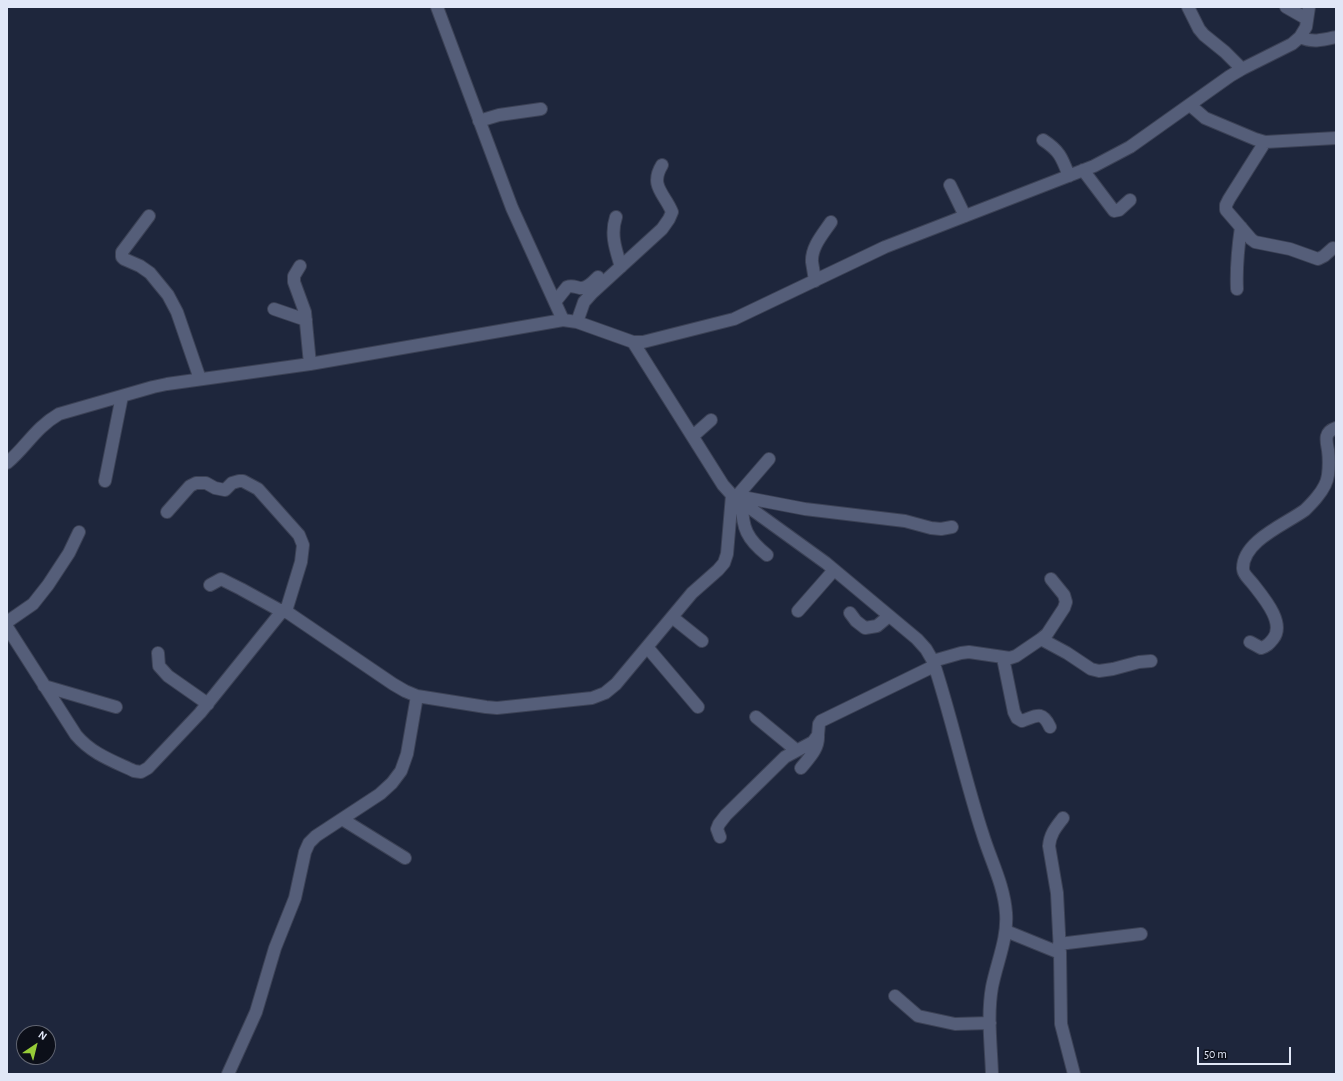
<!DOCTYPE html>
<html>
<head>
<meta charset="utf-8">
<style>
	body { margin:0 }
	#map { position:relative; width:1343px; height:1081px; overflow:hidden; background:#1e263c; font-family:"Alegreya Sans",sans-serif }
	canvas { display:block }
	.frame { position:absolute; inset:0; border:8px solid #e1e7f7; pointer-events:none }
	.north { position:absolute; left:16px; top:1025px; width:40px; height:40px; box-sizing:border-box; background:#0c0f19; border:1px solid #616572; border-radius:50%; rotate:35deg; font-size:11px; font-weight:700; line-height:16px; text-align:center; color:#e1e7f7 }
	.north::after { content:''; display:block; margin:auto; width:14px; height:18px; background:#97cc38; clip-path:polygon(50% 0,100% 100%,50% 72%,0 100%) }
	.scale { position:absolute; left:1197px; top:1047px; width:94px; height:18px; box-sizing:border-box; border:2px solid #e1e7f7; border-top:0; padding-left:5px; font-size:12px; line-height:14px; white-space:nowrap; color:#e1e7f7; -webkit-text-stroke:3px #0c0f19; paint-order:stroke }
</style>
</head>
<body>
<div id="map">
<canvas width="1343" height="1081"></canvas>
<div class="frame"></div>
<div class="north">N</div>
<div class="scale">50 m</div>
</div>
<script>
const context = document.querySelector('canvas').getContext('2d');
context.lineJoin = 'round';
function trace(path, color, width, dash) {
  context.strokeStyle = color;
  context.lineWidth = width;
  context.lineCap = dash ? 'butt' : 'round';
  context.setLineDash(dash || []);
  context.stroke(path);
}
const minor = new Path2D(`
	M437,7L512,208L563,320
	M1188,7L1199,29L1204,35L1225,52L1242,69
	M1286,7L1307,19
	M1300,37C1312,43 1323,40 1336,37
	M1190,105L1205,118L1255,139L1265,142L1336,138
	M479,121L499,115L541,109
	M1043,140C1060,151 1062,158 1069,176
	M1265,142L1229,199L1226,205V210L1251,239L1255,242L1290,249L1318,259L1324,256L1333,248
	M1083,170L1114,211L1119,210L1130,200
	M950,185L965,216
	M149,216L122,252V257L124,259L140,266L150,273L168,295L177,312L200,379
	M616,217C610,235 616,250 621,267
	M300,266L294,276V282L305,312L310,364
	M815,281C814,274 813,268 812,262C811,247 823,234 831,222
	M1237,289C1236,268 1238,248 1241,227
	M555,302L567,287C572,285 575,287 580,288C587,289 593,282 598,277
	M274,309L306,320
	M577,322L584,302L592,293L662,229L669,219L672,212C665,194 649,186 662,165
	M633,342L723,485L732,495L826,563L917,639L926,649L933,661C952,718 964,777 983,835C991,861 1004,885 1006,913C1008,938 997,962 992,987C987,1015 991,1045 992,1074
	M693,436L711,420
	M7,463C27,446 35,428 59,414L153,387L167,384L310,364L563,320L577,322L633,342H643L734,319L885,247L1094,166L1130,147L1230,76L1242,69L1292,44L1300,37L1306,27L1309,7
	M105,481L122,396
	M737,496L769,459
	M742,503C742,528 747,539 767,555
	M167,512L190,486L196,483H206L215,488L225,490L232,483L239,481H243L258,489L299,535L303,545L301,562L286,611
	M210,585L221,579L241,589L281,611
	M798,611L834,570
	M850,613L856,621L865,628L877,626L889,616
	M672,617L702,641
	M7,622L33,604L48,585L69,553L79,532
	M7,627L76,735C92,754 113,761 134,771L141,772L148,768L200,713L283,610L290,614L393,684L405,691L417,696L486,707L497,708L592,698L605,693L616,684L692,593L718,570L724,563L727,554L732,495L805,509L905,521L931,528L941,529L952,527
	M1041,639L1067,653L1091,669L1099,671L1113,669L1139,662L1151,661
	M1250,642L1261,648C1267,646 1269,644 1273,639C1286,623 1263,597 1253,584C1249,579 1243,574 1243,569C1242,541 1286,524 1305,510C1309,506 1314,501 1317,497C1322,491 1327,483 1328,475C1329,467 1329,458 1328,450C1326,440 1324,432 1336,428
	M647,647L698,707
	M158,653L159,666L168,676L208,704
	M1003,658L1014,712L1017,718L1022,721C1036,716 1042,710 1050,727
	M933,661L961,653L969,652L1010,658L1016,656L1041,639L1047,634L1064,608L1066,602L1064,595L1051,579
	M44,686L116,707
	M756,717L796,750
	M801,768C809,758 819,749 818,735
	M1063,818C1056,827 1050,834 1049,846L1057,893L1060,953L1061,1024L1074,1074
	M342,819L405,858
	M720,837L717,829L719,824L726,815L785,757L813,742L818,735L819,724L821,721L934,666
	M1006,931L1060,953
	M1059,944L1141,934
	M895,996L918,1016L955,1024L990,1023
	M228,1074L256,1012L275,948L295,898L305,852L309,843L316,836L380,794L392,783L401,771L407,754L417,696`);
trace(minor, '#3c4256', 14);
trace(minor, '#555e79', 12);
</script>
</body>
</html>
